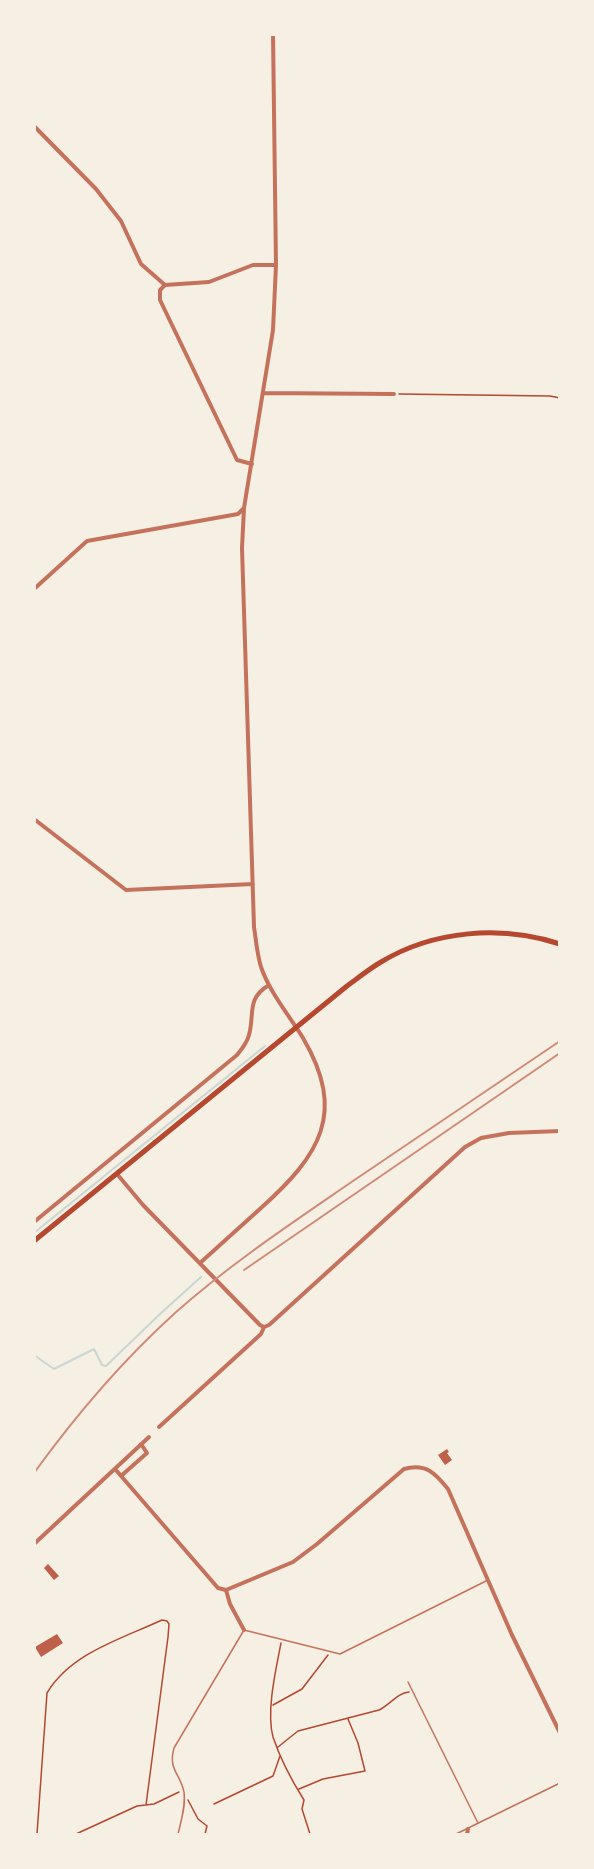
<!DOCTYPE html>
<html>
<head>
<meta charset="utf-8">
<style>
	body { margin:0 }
	#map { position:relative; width:594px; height:1869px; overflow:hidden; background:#f6efe4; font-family:"Source Sans 3",sans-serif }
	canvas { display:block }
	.frame { position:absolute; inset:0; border:36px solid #f6efe4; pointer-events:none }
</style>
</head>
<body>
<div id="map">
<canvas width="594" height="1869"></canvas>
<div class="frame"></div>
</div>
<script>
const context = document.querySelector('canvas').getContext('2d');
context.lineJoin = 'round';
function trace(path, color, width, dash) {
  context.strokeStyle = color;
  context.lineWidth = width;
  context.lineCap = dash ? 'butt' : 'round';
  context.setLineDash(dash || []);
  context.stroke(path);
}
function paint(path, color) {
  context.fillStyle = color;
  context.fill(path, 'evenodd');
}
trace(new Path2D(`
	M34,1233L265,1046
	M34,1355L54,1369L94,1349L102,1365L106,1366L160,1314L201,1277`), '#c9d6d2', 2);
paint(new Path2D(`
	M447,1449L449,1452L447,1453L452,1460L445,1465L438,1455Z
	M48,1564L59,1576L54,1580L44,1568Z
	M57,1634L63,1643L41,1657L35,1647Z`), '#bf614a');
trace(new Path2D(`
	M399,394L550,396L560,398
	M281,1643C276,1669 266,1711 273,1737C280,1758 292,1781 304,1800L302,1809L310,1834
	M273,1705L302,1689L328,1655
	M278,1747L298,1731L379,1710C390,1705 397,1693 409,1692
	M299,1789L323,1779L365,1771L358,1743L348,1719
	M188,1800L198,1819L207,1826L205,1834
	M214,1804L273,1776L280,1756
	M37,1834L47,1693C71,1653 121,1639 162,1620L167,1621L169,1624L168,1637L146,1805
	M76,1834L137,1806L154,1804L179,1792`), '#b5482f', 1.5);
trace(new Path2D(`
	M408,1682L478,1823
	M178,1834C181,1821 186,1806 184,1792C180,1773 168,1770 174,1748L244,1630L340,1654L488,1580
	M456,1834L560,1783`), '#c5725c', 1.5);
trace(new Path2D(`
	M34,126L96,189L121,221L141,264L165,285L209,282L253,265H276
	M165,285L160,290V300L237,460L252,464
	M263,393L394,394
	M34,589L87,541L238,514L244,508
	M34,819L126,890L253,884
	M117,1174L143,1205L260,1325L264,1327
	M34,1222L237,1055C242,1049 247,1043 249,1035C255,1013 246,999 269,985
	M200,1263C221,1244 241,1226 261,1208C320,1155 347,1113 303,1038C289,1015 270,993 261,967C257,954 256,940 254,927L242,548L244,508L273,330L276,265L273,34
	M159,1427L261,1334L264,1327L269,1325L465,1147L481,1138L509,1133L560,1131
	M115,1469L218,1588L226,1590L293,1562L317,1544L404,1469C426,1463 435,1473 448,1489L512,1635L560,1733
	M121,1476L147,1453L141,1444
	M34,1544L149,1437
	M226,1590L230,1604L244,1630
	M467,1834L468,1829`), '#c5725c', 4);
trace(new Path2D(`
	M34,1241L347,986C358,978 369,969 381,962C434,930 501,925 560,944`), '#b5482f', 5);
trace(new Path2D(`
	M244,1270L560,1053
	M34,1473C76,1415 122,1361 175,1313C230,1264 292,1223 353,1181C422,1134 491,1088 560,1041`), '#cf8b77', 2);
</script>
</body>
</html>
